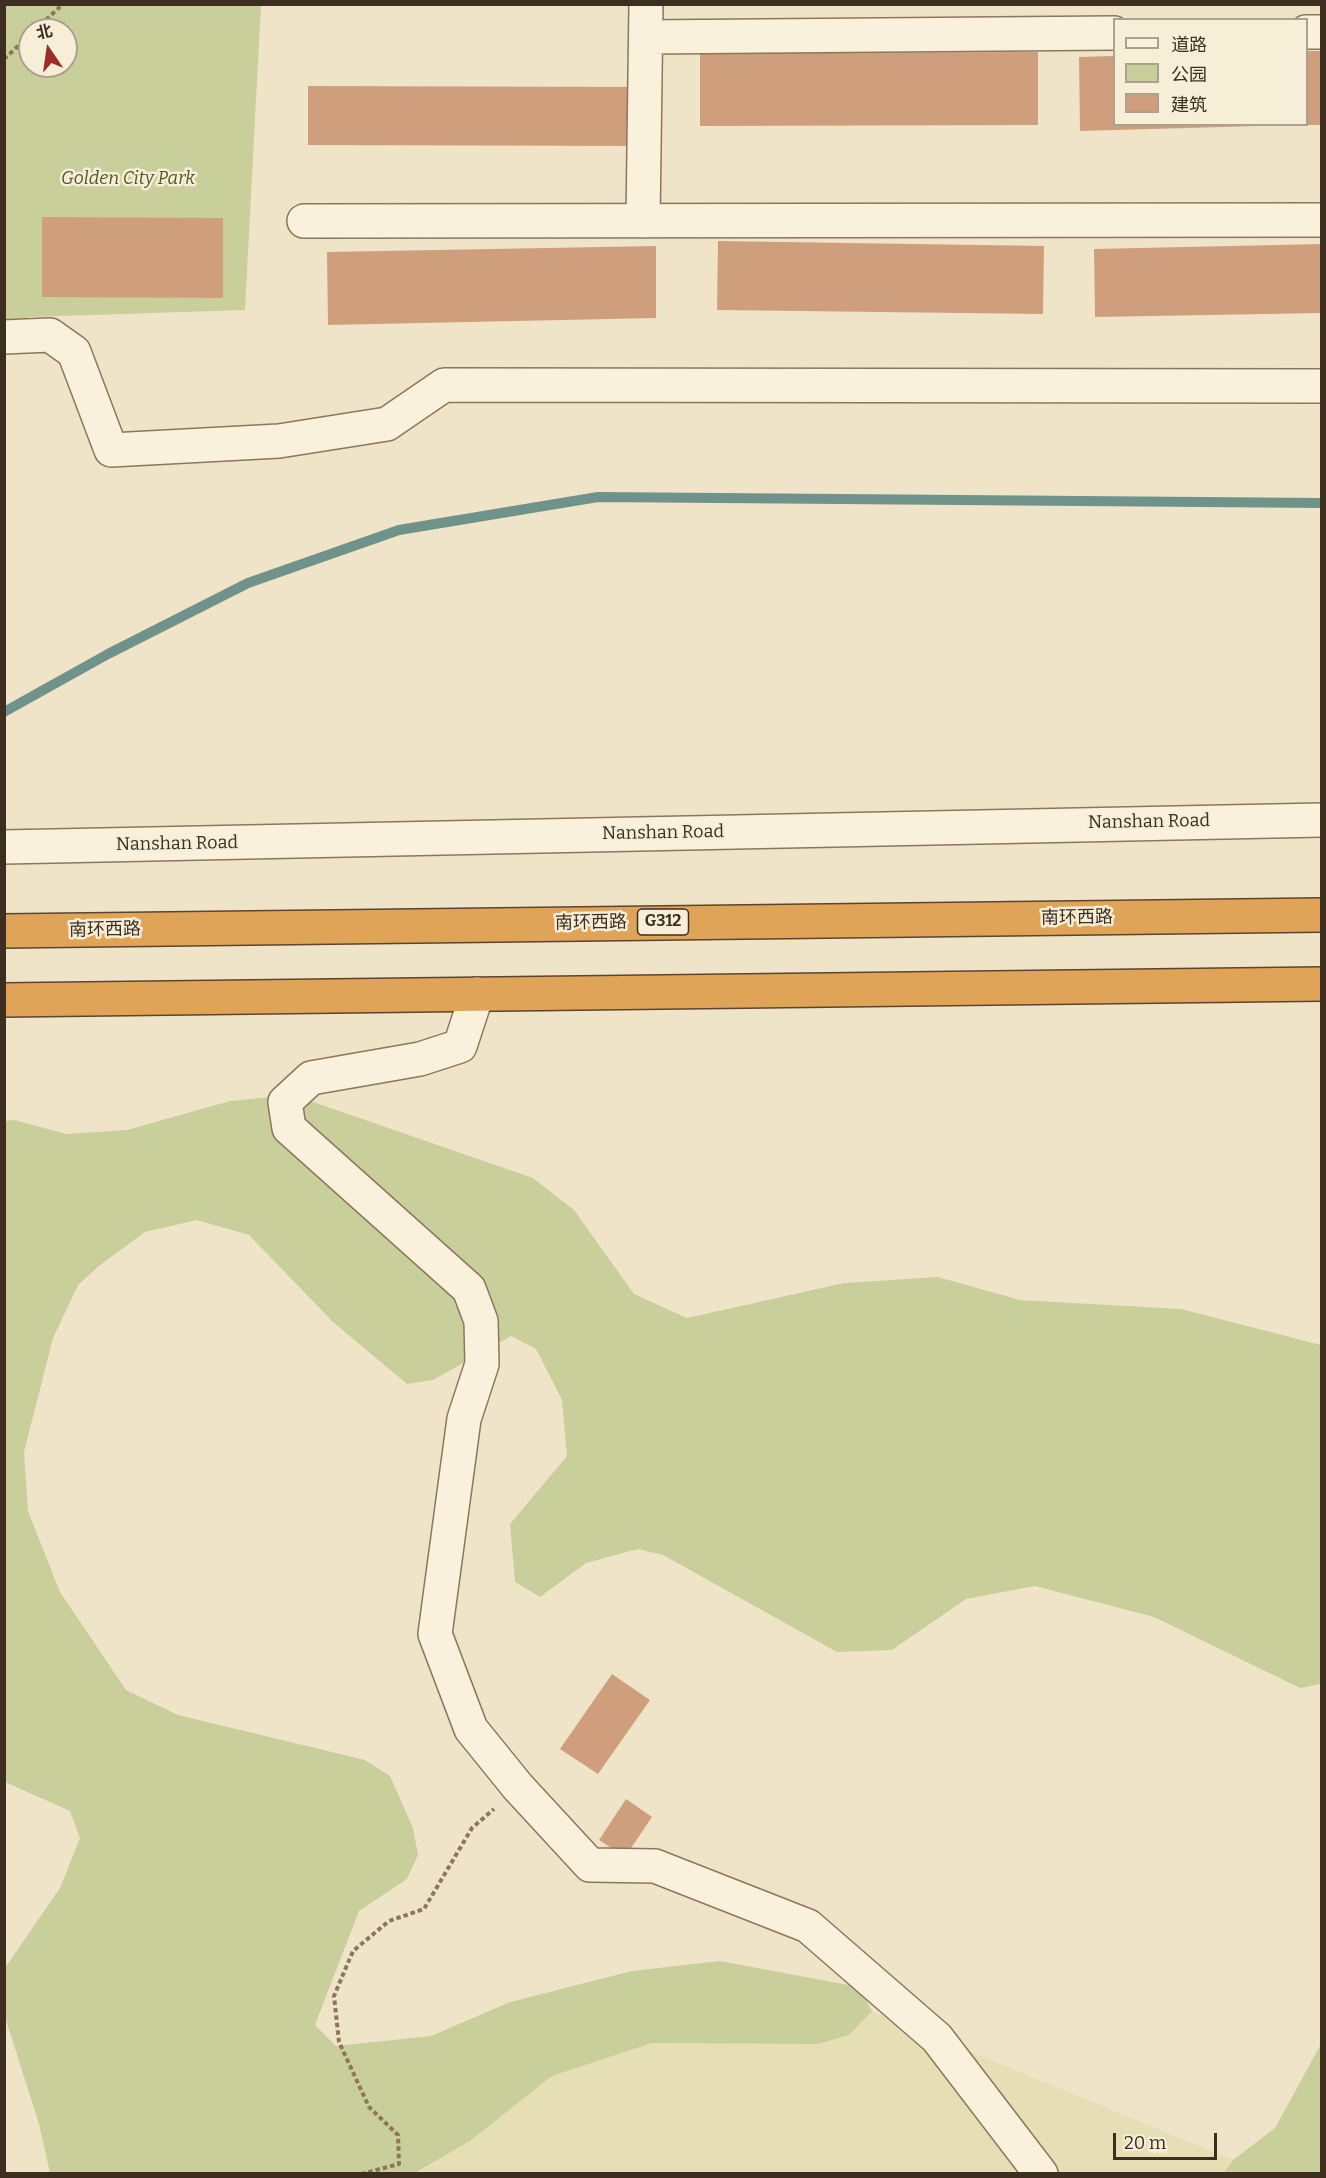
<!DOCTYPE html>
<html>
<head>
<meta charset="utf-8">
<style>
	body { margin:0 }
	#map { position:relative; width:1326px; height:2178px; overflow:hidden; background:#f0e4c8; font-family:Bitter,"Noto Sans SC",serif }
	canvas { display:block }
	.frame { position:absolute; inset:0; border:6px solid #3d2e20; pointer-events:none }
	.legend { position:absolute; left:1113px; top:18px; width:195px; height:108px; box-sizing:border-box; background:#f7eed8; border:2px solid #ada18e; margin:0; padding:8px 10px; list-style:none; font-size:18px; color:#3d2e20 }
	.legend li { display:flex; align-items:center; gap:12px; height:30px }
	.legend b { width:30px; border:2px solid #ada18e }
	.north { position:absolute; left:18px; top:18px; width:60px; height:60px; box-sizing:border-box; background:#f7eed8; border:2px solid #ada18e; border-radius:50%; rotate:347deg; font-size:16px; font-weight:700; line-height:24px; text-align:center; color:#3d2e20 }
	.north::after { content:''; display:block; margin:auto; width:21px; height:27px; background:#9e2a2b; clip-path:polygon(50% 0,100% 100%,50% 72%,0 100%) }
	.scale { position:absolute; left:1113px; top:2133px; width:104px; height:27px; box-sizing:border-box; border:3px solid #3d2e20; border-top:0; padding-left:8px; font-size:18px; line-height:21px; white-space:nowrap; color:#3d2e20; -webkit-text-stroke:4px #f7eed8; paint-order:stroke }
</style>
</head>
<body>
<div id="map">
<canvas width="1326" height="2178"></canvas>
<div class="frame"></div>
<ul class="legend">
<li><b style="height:8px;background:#faf1dc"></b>道路</li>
<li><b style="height:16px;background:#c9cf9b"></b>公园</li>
<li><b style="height:16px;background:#cf9f7d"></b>建筑</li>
</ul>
<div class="north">北</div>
<div class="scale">20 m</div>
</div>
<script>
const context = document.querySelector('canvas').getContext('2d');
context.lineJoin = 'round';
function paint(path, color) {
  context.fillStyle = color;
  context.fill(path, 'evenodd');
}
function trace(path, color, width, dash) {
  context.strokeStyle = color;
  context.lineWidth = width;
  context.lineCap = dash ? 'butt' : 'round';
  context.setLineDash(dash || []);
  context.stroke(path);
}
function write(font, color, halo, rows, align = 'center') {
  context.font = font + ' Bitter,"Noto Sans SC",serif';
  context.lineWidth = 5;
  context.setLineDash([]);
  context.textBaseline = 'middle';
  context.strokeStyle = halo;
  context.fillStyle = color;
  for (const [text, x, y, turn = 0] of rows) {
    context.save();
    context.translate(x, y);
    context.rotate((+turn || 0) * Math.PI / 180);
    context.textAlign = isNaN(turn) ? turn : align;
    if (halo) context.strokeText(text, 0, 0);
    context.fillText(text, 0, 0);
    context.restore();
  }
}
paint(new Path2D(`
	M872,2011L1233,2160L1224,2174H415L470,2141L552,2076L652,2043L818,2044L849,2035Z`), '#e6deb5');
paint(new Path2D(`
	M4,5H261L245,310L30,317L5,323ZM30,30H66V66H30Z
	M293,1095L533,1178L574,1210L634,1294L687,1318L844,1283L938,1277L1020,1300L1181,1309L1321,1345V1684L1300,1688L1154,1617L1035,1586L966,1599L892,1650L837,1652L663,1555L638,1549L586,1563L540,1597L515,1582L510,1524L567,1456L562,1400L536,1349L511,1336L433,1380L407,1384L333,1322L249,1235L197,1220L145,1232L100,1265L78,1285L53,1338L24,1452L28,1511L60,1592L126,1690L178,1715L365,1760L390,1776L413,1828L418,1855L407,1879L359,1911L315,2025L336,2046L431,2036L510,2002L632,1971L720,1961L859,1987L872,2011L849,2035L818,2044L652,2043L552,2076L470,2141L415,2173H50L39,2124L5,2017V1968L60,1888L80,1838L70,1811L5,1782L4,1121L15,1120L66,1134L127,1130L230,1101Z
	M1321,2044V2173H1224L1233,2160L1275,2128Z`), '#c9cf9b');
trace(new Path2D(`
	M4,712L108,654L248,583L399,530L598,497L1322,503`), '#6f938a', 10);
paint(new Path2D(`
	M1306,51H1322V125H1306Z
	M1038,52V125L700,126V53Z
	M1114,56V124L1259,126L1080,131L1079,57Z
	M308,86L637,87L636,146L308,145Z
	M42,217L223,218V298L42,297Z
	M718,241L1044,246L1043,314L717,310Z
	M1322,244V313L1095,317L1094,249Z
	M656,246V318L328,325L327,252Z
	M612,1674L650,1700L598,1774L560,1749Z
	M626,1799L652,1817L625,1857L599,1840Z`), '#cf9f7d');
const minor = new Path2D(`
	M1306,32H1322
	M646,37L1114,33
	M304,221L1322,220
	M643,221L646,4
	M4,337L50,335L74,352L111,450L279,441L387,424L444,385L1322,386
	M4,847L1322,820
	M477,994L460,1046L420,1059L311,1078L285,1102L289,1128L469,1289L481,1321L482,1364L464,1419L435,1634L471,1729L518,1787L590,1865L655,1866L808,1926L937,2038L1041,2174`);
const highway = new Path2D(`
	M4,931L1322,915
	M4,1000L1322,984`);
trace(minor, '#8d765c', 36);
trace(highway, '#5b4430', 36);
trace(new Path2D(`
	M35,30L63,4
	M4,59L30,35
	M361,2174L399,2164L398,2135L369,2107L339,2042L334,1996L353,1951L389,1921L424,1909L472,1828L494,1809`), '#8d765c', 4, [4.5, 3]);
trace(minor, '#faf1dc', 33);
trace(highway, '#e0a458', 33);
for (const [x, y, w] of [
	[663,922,51]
]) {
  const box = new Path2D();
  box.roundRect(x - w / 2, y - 13, w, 26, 4.5);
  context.fillStyle = '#f7eed8';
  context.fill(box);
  trace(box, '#3d2e20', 1.5);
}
write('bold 16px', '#3d2e20', null, [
	["G312",663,922]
]);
write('italic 18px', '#4d5a26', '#f7eed8', [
	["Golden City Park",128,179]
]);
write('18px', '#3d2e20', '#f7eed8', [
	["Nanshan Road",1149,822,-1],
	["Nanshan Road",663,833,-1],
	["Nanshan Road",177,844,-1],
	["南环西路",1077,918,-1],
	["南环西路",591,923,-1],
	["南环西路",105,930,-1]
]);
</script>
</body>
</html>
